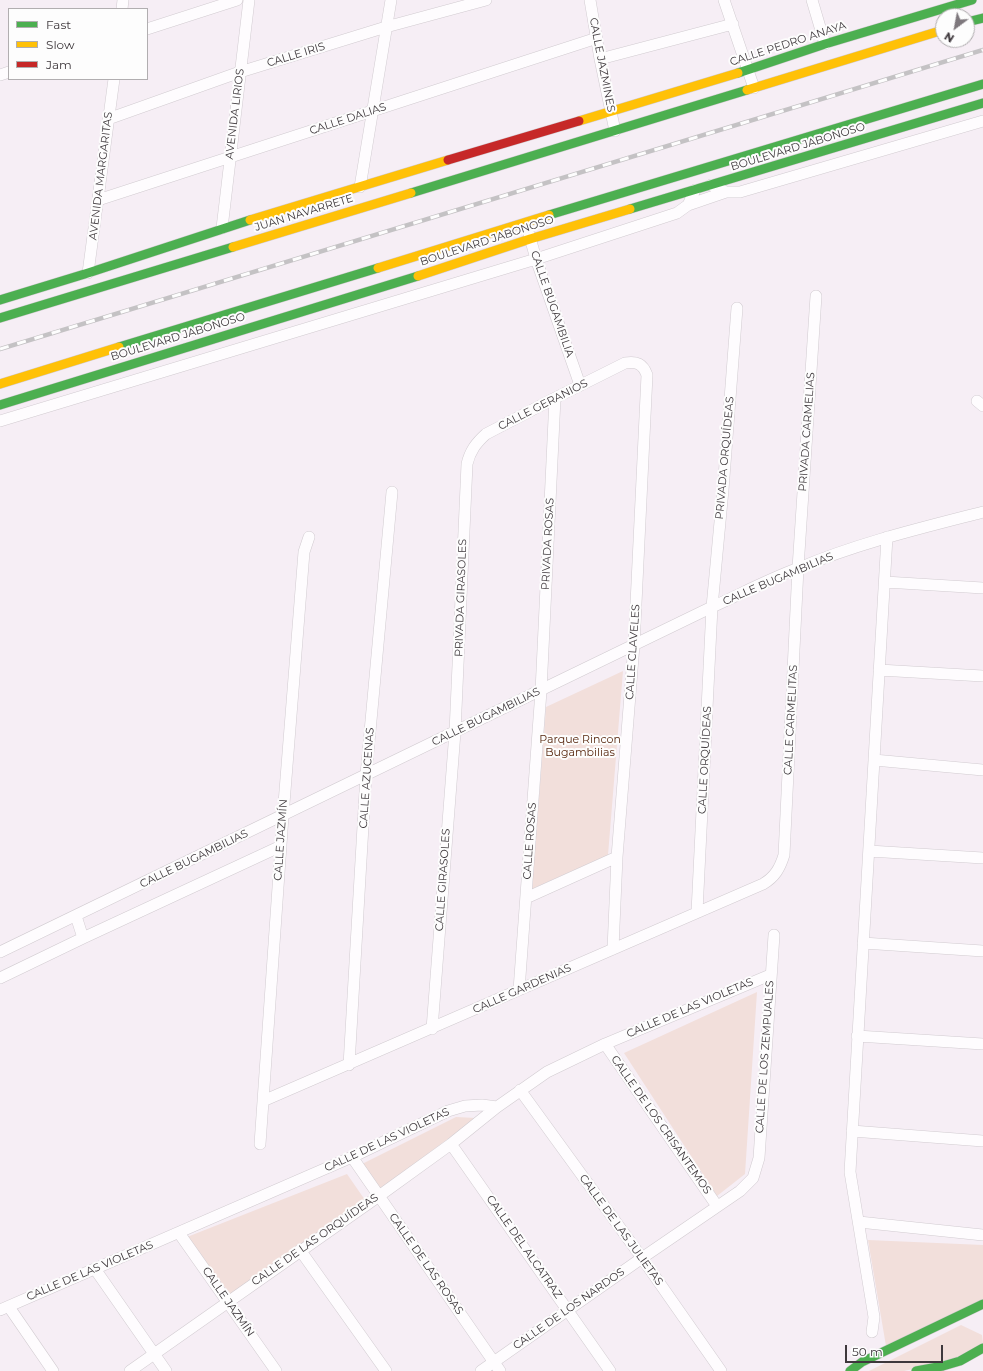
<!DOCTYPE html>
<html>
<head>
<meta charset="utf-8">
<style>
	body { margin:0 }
	#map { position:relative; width:983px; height:1371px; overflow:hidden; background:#f6eef5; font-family:Montserrat,sans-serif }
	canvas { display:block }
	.legend { position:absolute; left:8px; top:8px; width:140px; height:72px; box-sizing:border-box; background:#fdfdfd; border:1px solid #b1aeb0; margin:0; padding:5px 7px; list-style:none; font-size:12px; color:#3e383c }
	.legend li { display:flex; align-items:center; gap:8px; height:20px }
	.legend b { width:20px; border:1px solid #b1aeb0 }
	.north { position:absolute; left:935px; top:8px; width:40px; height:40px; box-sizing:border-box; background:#fdfdfd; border:1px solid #b1aeb0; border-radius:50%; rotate:212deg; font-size:11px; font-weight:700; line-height:16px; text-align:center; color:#3e383c }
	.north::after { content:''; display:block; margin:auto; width:14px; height:18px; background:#7e787d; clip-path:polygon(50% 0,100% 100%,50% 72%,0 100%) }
	.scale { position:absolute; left:845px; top:1345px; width:98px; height:18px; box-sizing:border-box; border:2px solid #3e383c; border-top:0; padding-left:5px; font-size:12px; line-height:14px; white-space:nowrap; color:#3e383c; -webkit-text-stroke:3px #fdfdfd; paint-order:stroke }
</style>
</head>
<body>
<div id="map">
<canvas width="983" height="1371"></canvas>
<ul class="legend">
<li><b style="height:5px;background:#4caf50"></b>Fast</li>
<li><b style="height:5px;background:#ffc107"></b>Slow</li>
<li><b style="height:5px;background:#c62828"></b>Jam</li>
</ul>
<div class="north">N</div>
<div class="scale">50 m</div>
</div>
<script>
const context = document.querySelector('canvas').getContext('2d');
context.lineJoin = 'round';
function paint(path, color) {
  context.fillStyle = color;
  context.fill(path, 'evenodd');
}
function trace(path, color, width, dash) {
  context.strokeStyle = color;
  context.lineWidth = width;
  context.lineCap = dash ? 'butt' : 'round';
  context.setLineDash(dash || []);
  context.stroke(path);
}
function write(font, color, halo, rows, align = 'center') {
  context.font = font + ' Montserrat,sans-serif';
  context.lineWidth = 4;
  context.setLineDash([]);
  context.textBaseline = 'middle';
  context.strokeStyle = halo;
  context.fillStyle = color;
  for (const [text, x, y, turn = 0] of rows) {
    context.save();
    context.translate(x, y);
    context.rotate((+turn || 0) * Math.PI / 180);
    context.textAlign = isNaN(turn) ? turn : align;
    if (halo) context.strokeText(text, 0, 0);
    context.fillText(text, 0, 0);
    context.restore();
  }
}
paint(new Path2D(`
	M623,671L608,855L532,889L546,707Z
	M757,992L745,1174L717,1196L624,1053Z
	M456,1117L476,1118L378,1191L362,1164Z
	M347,1174L365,1200L230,1294L187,1237Z
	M868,1240L983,1245V1300L886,1346Z
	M961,1325L982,1335L983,1344L960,1358L904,1371H869Z`), '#f2dfdb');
const street = new Path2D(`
	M590,0L600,59L615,131
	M724,0L754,88
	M812,0L825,44
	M122,9L123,0
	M147,29L237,0
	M600,59L733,24
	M0,75L9,72
	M108,119L240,72L386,27L486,0
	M711,185L726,192H740L983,121
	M360,187L391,0
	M98,200L597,38
	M688,205L726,192
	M222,228L249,0
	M529,234L536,259L580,385
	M88,273L114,79
	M977,401L983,406
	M0,421L536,259L677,213L688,205L695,190
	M885,582L983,588
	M879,670L983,676
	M874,760L983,770
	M869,851L983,858
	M526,898L617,857
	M697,912L712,607L723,490L737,308
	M76,916L83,938
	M863,943L983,951
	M0,952L712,607C741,594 769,579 799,568C858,543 921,528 983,512
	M0,978L83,938L281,846
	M519,990L541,691L555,398
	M432,1029L455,732L467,464C470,451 476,443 486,434L555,398L625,363C637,361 643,364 647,375L634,645L617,857L613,949
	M857,1036L983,1044
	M605,1044L717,1206
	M349,1065L366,775L392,492
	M520,1090L642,1258L721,1371
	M263,1101L763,884C775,877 780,868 784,855L798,568L816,296
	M852,1131L983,1141
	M260,1144L283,816L304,552L309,537
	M451,1144L610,1371
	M352,1157L500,1371
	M859,1222L983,1235
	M179,1233L276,1371
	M300,1250L386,1371
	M95,1269L166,1371
	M9,1307L53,1371
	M0,1310L352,1157L448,1111L465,1106L482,1105L497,1107
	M872,1332L874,1317L850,1172L887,537
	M130,1371L379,1196L451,1144L497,1107L547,1072L605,1044L770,975
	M481,1371L642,1258L740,1191L753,1178L759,1158L774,935`);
const fast = new Path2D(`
	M967,22L983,18
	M738,73L825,44L972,0
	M411,193L747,90
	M630,209L983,103
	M549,215L983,84
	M0,300L88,273L250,220
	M0,318L233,247
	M119,347L378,268
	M0,405L418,276
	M850,1371L862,1362L983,1304
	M916,1371L943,1366L960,1361L983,1348`);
const slow = new Path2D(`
	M747,90L943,30
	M579,121L738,73
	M250,220L448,160
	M233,247L411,193
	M378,268L549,215
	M418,276L530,239L630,209
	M0,384L119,347`);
const jam = new Path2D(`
	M448,160L579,121`);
trace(street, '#d1cbd0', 12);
trace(fast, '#d1cbd0', 10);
trace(slow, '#d1cbd0', 10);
trace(jam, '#d1cbd0', 10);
trace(street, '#fefcfe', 11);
trace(fast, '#4caf50', 9);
trace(slow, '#ffc107', 9);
trace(jam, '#c62828', 9);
const rail = new Path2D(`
	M0,349L983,50`);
trace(rail, '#c4c2c4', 4.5);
trace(rail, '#fdfdfd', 3, [9]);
write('11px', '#3e383c', '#fdfdfd', [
	["CALLE PEDRO ANAYA",788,44,-18],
	["CALLE IRIS",296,55,-17],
	["CALLE JAZMINES",602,65,79],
	["AVENIDA LIRIOS",235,114,-83],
	["CALLE DALIAS",348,119,-18],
	["BOULEVARD JABONOSO",798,147,-17],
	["AVENIDA MARGARITAS",101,176,-83],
	["JUAN NAVARRETE",304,213,-17],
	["BOULEVARD JABONOSO",487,241,-18],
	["CALLE BUGAMBILIA",552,304,71],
	["BOULEVARD JABONOSO",178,337,-17],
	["CALLE GERANIOS",543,405,-27],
	["PRIVADA CARMELIAS",807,432,-86],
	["PRIVADA ORQUÍDEAS",725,458,-85],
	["PRIVADA ROSAS",548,544,-87],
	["CALLE BUGAMBILIAS",778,579,-23],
	["PRIVADA GIRASOLES",461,598,-88],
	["CALLE CLAVELES",633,652,-86],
	["CALLE BUGAMBILIAS",486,717,-26],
	["CALLE CARMELITAS",791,720,-87],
	["CALLE ORQUÍDEAS",705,760,-87],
	["CALLE AZUCENAS",367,778,-86],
	["CALLE JAZMÍN",281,840,-86],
	["CALLE ROSAS",530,841,-86],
	["CALLE BUGAMBILIAS",194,859,-26],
	["CALLE GIRASOLES",443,880,-86],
	["CALLE GARDENIAS",522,989,-24],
	["CALLE DE LAS VIOLETAS",690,1008,-23],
	["CALLE DE LOS ZEMPUALES",765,1057,-86],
	["CALLE DE LOS CRISANTEMOS",661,1125,55],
	["CALLE DE LAS VIOLETAS",387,1140,-25],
	["CALLE DE LAS JULIETAS",621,1230,54],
	["CALLE DE LAS ORQUÍDEAS",315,1240,-35],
	["CALLE DEL ALCATRAZ",524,1247,55],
	["CALLE DE LAS ROSAS",426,1264,55],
	["CALLE DE LAS VIOLETAS",90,1271,-23],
	["CALLE JAZMÍN",228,1302,55],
	["CALLE DE LOS NARDOS",569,1309,-35]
]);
write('11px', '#511f05', '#fdfdfd', [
	["Parque Rincon",580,740],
	["Bugambilias",580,753]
]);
</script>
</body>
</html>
